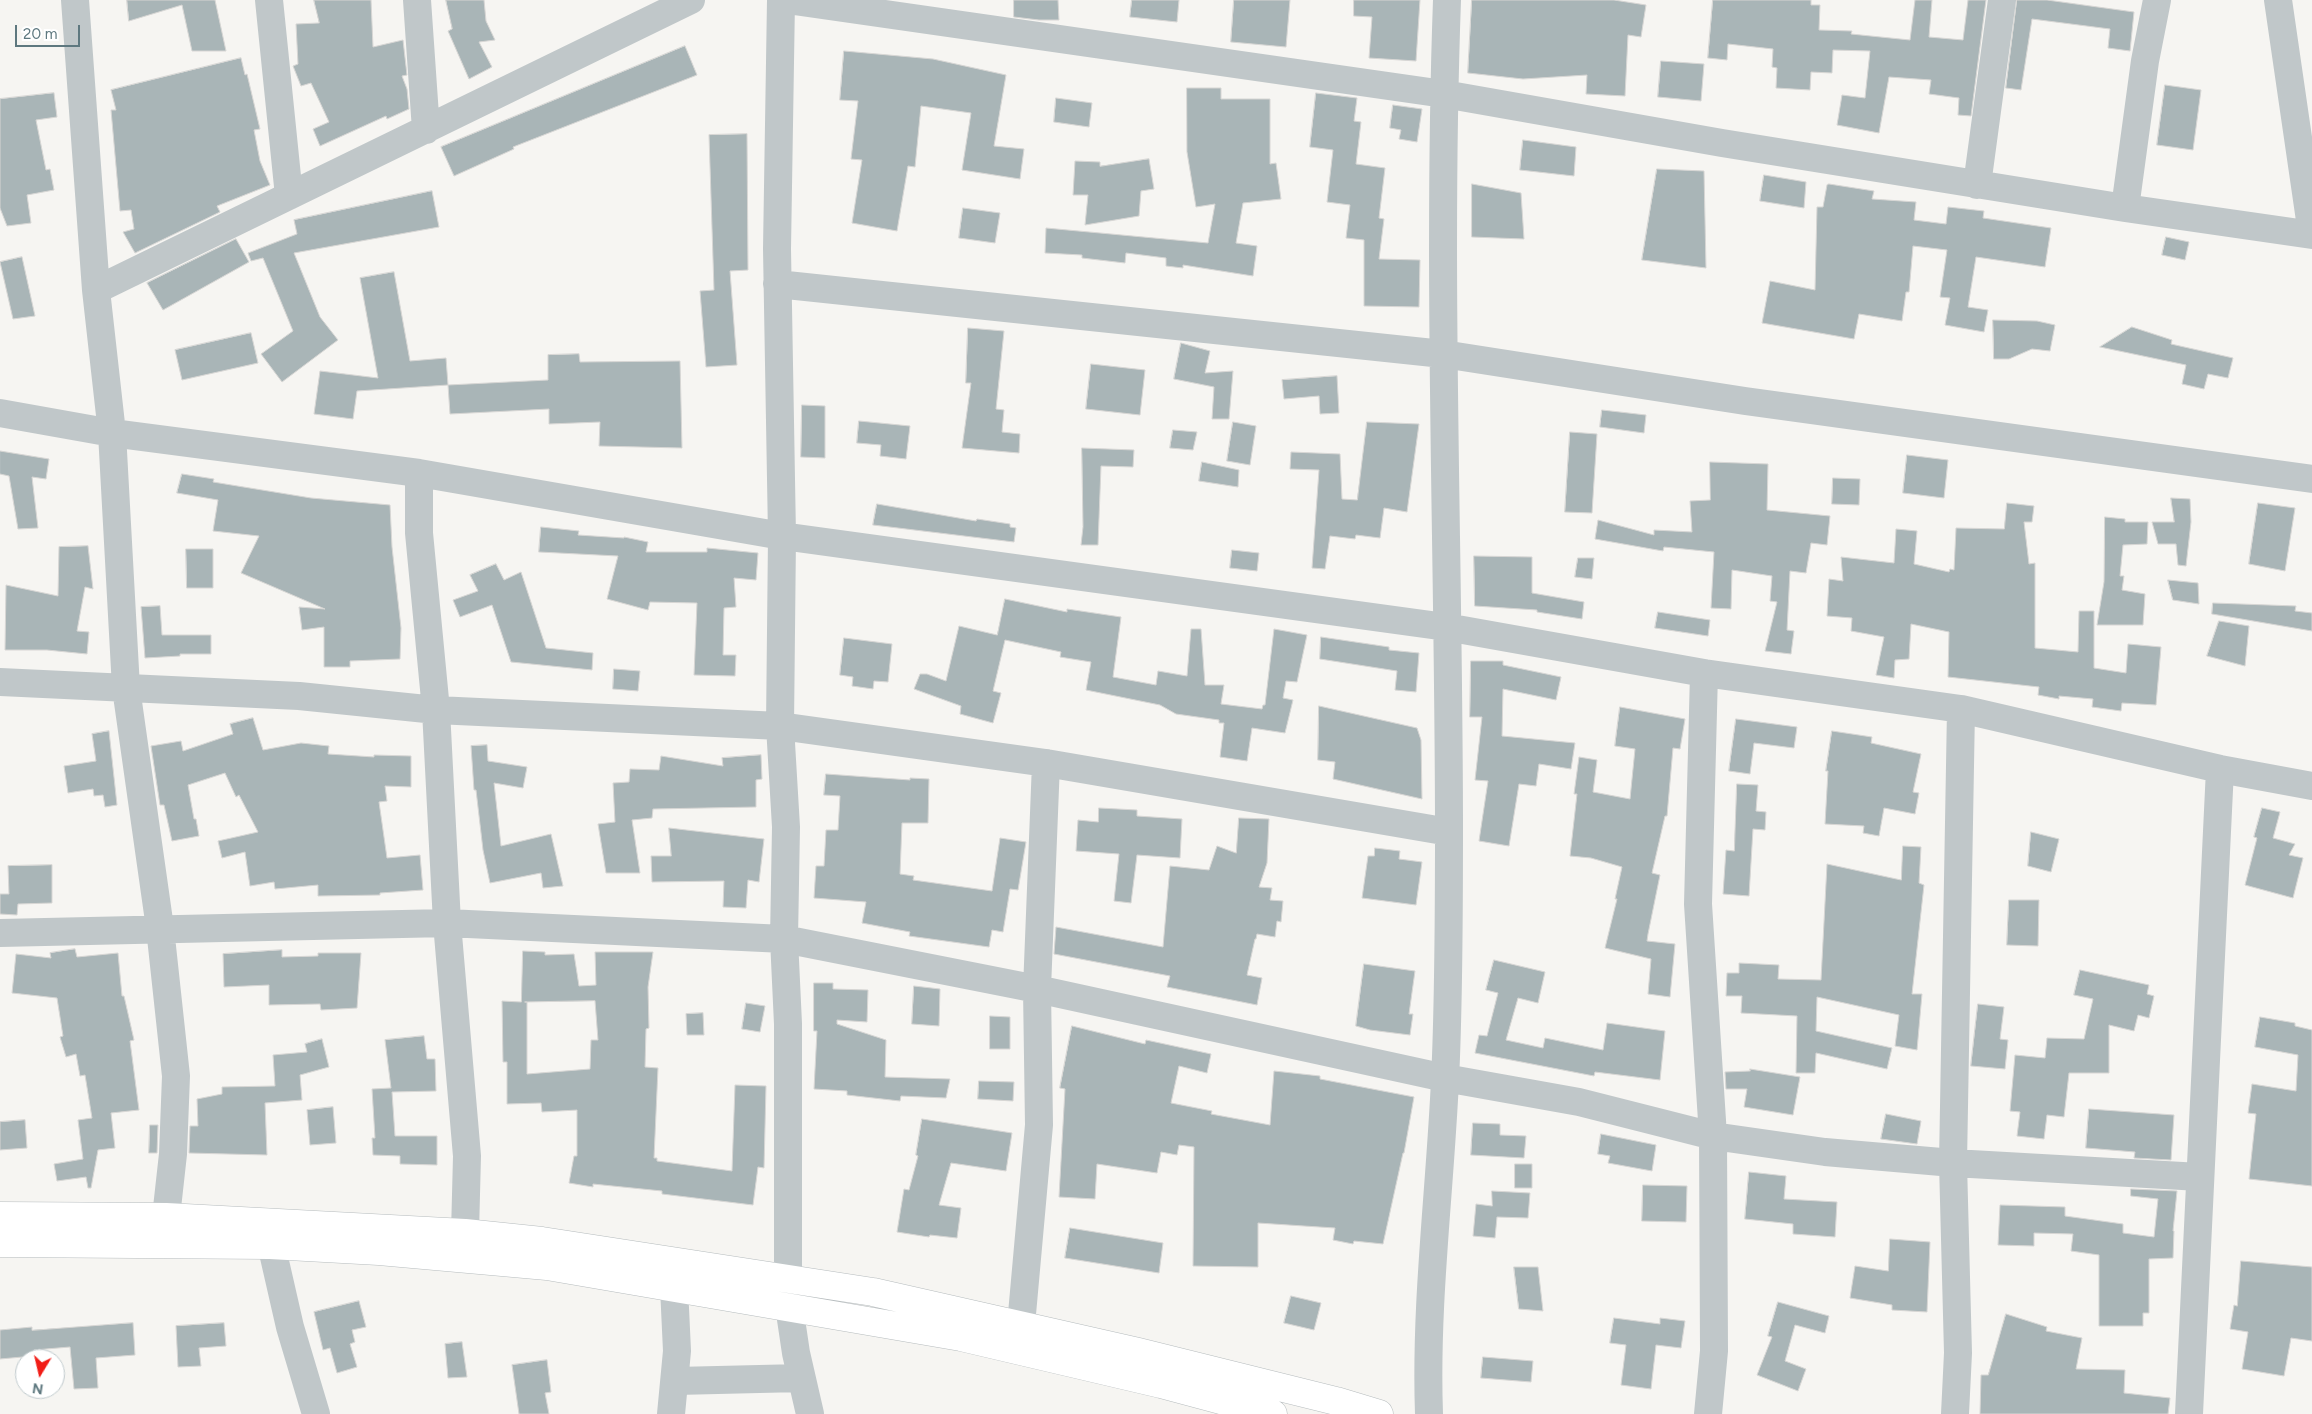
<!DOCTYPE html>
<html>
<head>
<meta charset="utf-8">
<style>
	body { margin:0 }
	#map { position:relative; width:2312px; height:1414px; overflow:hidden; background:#f6f5f2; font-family:Figtree,sans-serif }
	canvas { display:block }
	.north { position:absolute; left:15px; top:1349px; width:50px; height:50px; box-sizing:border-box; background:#fff; border:1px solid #bfc9cc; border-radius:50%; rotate:189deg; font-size:14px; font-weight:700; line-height:20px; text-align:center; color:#5e787f }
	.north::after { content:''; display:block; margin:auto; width:18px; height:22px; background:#f11d17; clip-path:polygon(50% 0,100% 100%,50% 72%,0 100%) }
	.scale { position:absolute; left:15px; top:25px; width:65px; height:22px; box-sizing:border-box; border:2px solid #5e787f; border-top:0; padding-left:6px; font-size:15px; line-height:18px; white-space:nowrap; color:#5e787f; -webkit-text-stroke:4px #fff; paint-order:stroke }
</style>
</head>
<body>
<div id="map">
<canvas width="2312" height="1414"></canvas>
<div class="north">N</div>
<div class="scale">20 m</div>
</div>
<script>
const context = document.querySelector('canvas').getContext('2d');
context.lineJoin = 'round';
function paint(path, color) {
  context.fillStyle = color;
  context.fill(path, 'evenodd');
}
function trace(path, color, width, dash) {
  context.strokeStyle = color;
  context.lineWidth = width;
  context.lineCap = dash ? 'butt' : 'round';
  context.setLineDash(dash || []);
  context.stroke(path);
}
const building = new Path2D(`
	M127,0H215L226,51H192L182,5L129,21Z
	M314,0H371L373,47L403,40L407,75L402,76L407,89L409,109L387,119L386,116L320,146L313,129L329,122L311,83L301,86L293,66L298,64L296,24L319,23Z
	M446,0H484L486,21L495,40L479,42L492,67L469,79L448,31L452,29Z
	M1014,0H1058L1059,20H1039L1014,17Z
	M1132,0H1179L1177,22L1130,17Z
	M1234,0H1290L1286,47L1231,42Z
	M1354,0H1420L1416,61L1369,58L1372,17L1354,16Z
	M1472,0H1614L1646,5L1641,37L1628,35L1625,96L1586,94L1587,75L1523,79L1468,73Z
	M1713,0H1811V5H1820L1819,30L1852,31L1851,34L1910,40L1915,0H1932L1929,37L1963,40L1968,0H1986L1971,116L1958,115L1959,98L1929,94L1931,80L1889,77L1879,133L1837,125L1842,95L1865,98L1870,51L1833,50L1832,73L1811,72L1810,90L1776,88L1777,68L1772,67L1773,49L1728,44L1727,60L1708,58Z
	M2017,0H2047L2134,12L2130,51L2108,48L2110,29L2032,19L2021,90L2006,88Z
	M685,46L697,75L513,147L514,149L454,176L441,147Z
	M844,51L933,59L1006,75L994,146L1024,149L1020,179L962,170L971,113L921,106L915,167L908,166L897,231L852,223L862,160L851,159L858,101L840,100Z
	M241,58L245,75L247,74L260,129L254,130L260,161L270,185L217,206L220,212L135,253L123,232L134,229L131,210L120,211L111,110H116L111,90Z
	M1661,61L1704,64L1701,101L1658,97Z
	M2165,85L2201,90L2193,150L2157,145Z
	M1187,88H1221V99H1270V164L1276,163L1281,199L1243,203L1236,243L1257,246L1253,276L1183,265V268L1166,266V258L1126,253L1125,263L1082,258V255L1045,253L1046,228L1208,243L1215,204L1196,207L1187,152Z
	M54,93L57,117L36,120L46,170L50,169L54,190L27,195L31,223L7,226L0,208V99Z
	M1316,93L1357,98L1354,121L1361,122L1356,164L1385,168L1379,218L1384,219L1379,259L1420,260L1419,307L1364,306V240L1346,238L1350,205L1327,202L1333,150L1310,147Z
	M1056,98L1092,103L1089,127L1054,122Z
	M1393,105L1422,109L1417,142L1399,139L1401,130L1390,128Z
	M747,134L748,270L730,271L737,365L706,367L700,291L714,290L709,135Z
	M1523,140L1576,147L1574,176L1520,170Z
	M1149,159L1154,189L1141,191L1139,216L1085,225L1088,195H1073L1075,161L1100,162V166Z
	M1657,169L1704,171L1706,268L1642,260Z
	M1764,175L1806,182L1804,208L1760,201Z
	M1472,184L1521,193L1524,239L1472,237Z
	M1829,184L1874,191L1872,199L1916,202L1914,220L1946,224L1948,207L1984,211L1983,218L2051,228L2045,267L1976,257L1968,307L1988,310L1984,332L1945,325L1950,298L1940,297L1947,250L1913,246L1909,292H1906L1902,321L1859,314L1854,339L1762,323L1770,281L1815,290L1817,207H1823L1827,185Z
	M432,191L439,227L294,253L320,317L338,340L282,382L261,354L293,331L263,258L251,261L248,253L297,234L294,220Z
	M963,208L1000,213L995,243L959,238Z
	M2166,237L2189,242L2185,260L2162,255Z
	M236,239L249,262L163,310L147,283Z
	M22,257L35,316L13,319L0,262Z
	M394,272L410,361L446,358L448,385L357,391L353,419L314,414L320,371L378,378L360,278Z
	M1993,320L2037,321L2055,325L2050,351L2032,349L2009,359H1994Z
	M2132,327L2172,340L2171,344L2233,358L2228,378L2208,374L2204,389L2182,384L2186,365L2100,347Z
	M968,328L1004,331L996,409L1004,410L1002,432L1020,434L1019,453L962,448L971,383H966Z
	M251,333L258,363L182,380L175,350Z
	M1181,343L1210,351L1205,373L1233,371L1229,419H1212L1214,387L1174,379Z
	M579,354L580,362L680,361L682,448L599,446L600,422L549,424V409L450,414L448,385L548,380V355Z
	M1091,364L1145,370L1140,415L1086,409Z
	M1337,376L1339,413L1320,414L1319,396L1284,399L1282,380Z
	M802,405L825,406V458L801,457Z
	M1602,410L1646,415L1644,433L1600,427Z
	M859,421L910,426L906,459L880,456L881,445L857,443Z
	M1233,422L1256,426L1250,465L1227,461Z
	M1367,422L1419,424L1407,512L1384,508L1380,538L1356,535L1355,539L1330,536L1325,569L1312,568L1319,470L1290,469L1291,452L1340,454L1342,499L1357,500Z
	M1173,430L1197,432L1193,450L1170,448Z
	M1570,432L1597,434L1592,513L1565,512Z
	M1082,448L1134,450L1133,467L1101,466L1098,545H1081L1083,527Z
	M0,451L49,459L46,479L32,477L38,528L18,529L9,476L0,474Z
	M1907,455L1948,460L1944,498L1903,493Z
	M1202,462L1239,470L1238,487L1199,481Z
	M1710,462L1768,464L1767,510L1830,516L1827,545L1811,543L1806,573L1790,571L1787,630L1794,631L1791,654L1765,651L1777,602L1770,601L1772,576L1732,570L1731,609L1711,608L1714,552L1664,547L1663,551L1595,539L1598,520L1654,535V530L1692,532L1690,501L1710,500Z
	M182,474L214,479L213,482L311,498L390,505L392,547L401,628L400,659L350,661V667H324V627L302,630L299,607L325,609L241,573L259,536L213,531L218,500L177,493Z
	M1833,478L1860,479L1859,505L1832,504Z
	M2171,498L2190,499L2191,522L2186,566L2178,565L2176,544H2158L2152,522H2174Z
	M2007,503L2034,506L2032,522H2024L2029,564L2035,563V648L2078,652L2079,611H2094V668L2126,673L2128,644L2161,647L2156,705L2122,703L2121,711L2092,707L2093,699L2059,696V699L2038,695L2039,687L1948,677L1949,632L1911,624L1909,659L1895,660L1894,678L1876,675L1884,637L1851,631L1852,618L1827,616L1829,579L1843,581L1841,557L1894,563L1896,529L1917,531L1914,564L1949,572L1950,569L1954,570L1956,528L2004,529Z
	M2258,503L2295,508L2285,571L2249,564Z
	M877,504L976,521L977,519L1010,524V527L1016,528L1014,542L873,525Z
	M2105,517L2125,519V522H2148L2147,544L2123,545L2120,576H2124L2122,590L2145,594L2143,625H2097L2104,582Z
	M541,527L579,531L578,535L624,538V537L648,542L646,552H707V548L758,553L756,580L734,578L736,607L724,608L723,655H736L735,676L694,675L697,603L650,602L648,610L607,599L618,556L539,552Z
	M88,546L93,589L85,587L77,631L89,632L87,654L47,650H5L6,585L58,596L59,547Z
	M186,549H213V588H187Z
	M1232,550L1259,553L1257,571L1230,568Z
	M1474,556L1532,557V593L1584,602L1582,619L1537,612V610L1475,606Z
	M1578,558H1594L1592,579L1575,577Z
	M496,564L504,580L521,572L546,648L593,653L592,670L511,662L492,605L460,617L453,600L478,591L470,575Z
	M2168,580L2198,583L2199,604L2173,600Z
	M1005,599L1067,612V609L1121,617L1113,677L1156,685L1158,671L1187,676L1191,629H1201L1205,685H1224L1221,704L1262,709L1263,705H1265L1274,629L1307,635L1297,682L1286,681L1283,698L1293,700L1285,733L1252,728L1247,761L1220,757L1224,723H1219V720L1176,714L1160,705L1086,690L1091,662L1060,657L1061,652L1005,640L993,691L1001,693L993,723L960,714L961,706L914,689L920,674H927L946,681L959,626L997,635Z
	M2213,603L2296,606L2295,611L2312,613V631L2212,614Z
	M160,606L162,635H211V654H180V656L145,658L141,607Z
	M1658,612L1710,620L1708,636L1655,628Z
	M2219,621L2249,626L2245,666L2207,656Z
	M1321,637L1389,647V650L1419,653L1416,692L1395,690L1397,671L1320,659Z
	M844,638L892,644L888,682L874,681L873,689L852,686L853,677L840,675Z
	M1471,661H1503V665L1561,677L1556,700L1503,689L1502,736L1575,743L1571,769L1539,764L1536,786L1519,784L1509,846L1479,841L1488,781L1475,780L1482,717H1470Z
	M614,669L640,671L638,691L613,689Z
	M1319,706L1417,728L1421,740L1422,799L1333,779L1335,762L1318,760Z
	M1620,707L1685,719L1680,749L1673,748L1667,816H1665L1652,873L1660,875L1648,934L1647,941L1675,944L1670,997L1648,994L1651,959L1605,948L1617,899H1615L1622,867L1591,858L1570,856L1577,794H1574L1579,757L1597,760L1593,792L1630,799L1635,749L1615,746Z
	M253,718L263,750L301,743L329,746L328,754L374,757V755L411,756V787L385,786L387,801L379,802L387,858L420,855L423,890L380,893V895L318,896V885L275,889L274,882L250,886L245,852L222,858L218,841L258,832L239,795L236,797L225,773L188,785L194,819H196L199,836L172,841L164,805H160L151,746L181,741L183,751L233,734L230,724Z
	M1736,719L1797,727L1794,748L1754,743L1750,774L1729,771Z
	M109,731L117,805L105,807L103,795L94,796L93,789L68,793L64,766L96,761L92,734Z
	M1832,731L1872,737L1871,743L1921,754L1913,792L1919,793L1915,814L1884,808L1879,836L1863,833L1864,826L1825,824L1828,771H1826Z
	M487,745L488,761L527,767L523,788L494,783L501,846L551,834L563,886L543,888L541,873L490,883L483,850L476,790H474L471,746Z
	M761,755L762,779L756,780V807L653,809L652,818L632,820L640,873H606L598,824L615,822L613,783L629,782L630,769L659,770L661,756L723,766L722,758Z
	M826,774L910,780V778L929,779L928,823H902L900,874L914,876L913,880L992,891L1000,838L1026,842L1018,890L1010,889L1003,932L992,930L989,947L909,936L910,932L862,923L866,902L814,898L816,866H824L826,830H838L840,796L824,795Z
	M1737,784L1758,785L1756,811L1766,812L1765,830L1753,829L1749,896L1723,894L1726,850L1734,851Z
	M1099,808L1137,810V816L1182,819L1180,858L1137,855L1131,903L1114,901L1119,854L1076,851L1078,820L1098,822Z
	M2262,808L2280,812L2273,838L2295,844L2289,855L2303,858L2293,898L2245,885L2257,838L2254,837Z
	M1239,818L1269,819L1267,863L1259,887L1272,888L1270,900L1283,901L1281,922L1277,921L1275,937L1257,934L1256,939H1255L1247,975L1262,978L1257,1005L1167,987L1170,976L1054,954L1056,927L1163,947L1170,866L1209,870L1217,846L1236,853Z
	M669,828L764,839L759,882L748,880L746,908L723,907L724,881L652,882L651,856H671Z
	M2031,832L2059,839L2051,872L2028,866Z
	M1903,846L1921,847L1919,883L1924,885L1912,994H1922L1917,1050L1895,1046L1899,1015L1817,997L1816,1031L1892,1048L1887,1069L1816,1053L1815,1073H1796L1797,1016L1741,1013L1742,996H1726L1727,973H1739V963L1779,965L1778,979L1821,980L1827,864L1901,880Z
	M1375,848L1400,851L1399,859L1422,862L1416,905L1362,898L1368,856H1374Z
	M52,865V903L18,904L17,915L0,914V894H9L8,866Z
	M2009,900H2039L2038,946L2007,945Z
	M75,949L77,957L118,953L122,996H124L134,1040L130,1041L139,1110L111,1113L115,1148L98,1150L91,1188H88L86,1177L57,1181L54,1164L83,1159L78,1120L92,1118L85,1075L80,1076L76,1054L66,1057L60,1037L63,1036L57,998L12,993L16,954L51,958L50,953Z
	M282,950V957L318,956V953H361L357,1008L321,1010L320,1004L269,1005V985L224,987L223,954Z
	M523,951L545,952V955L574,954L579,986L596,985L595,952H653L648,987L649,1028L646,1029L645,1067L658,1068L654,1158H657V1161L732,1171L735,1085L766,1086L764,1168L758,1167L753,1205L662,1194V1191L593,1184V1187L569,1183L574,1156H577V1110L542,1112L541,1103L507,1104V1062H503L502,1001L521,1002ZM595,1001L598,1040H591L590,1069L527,1074V1002H525Z
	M1494,960L1545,972L1538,1003L1518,998L1506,1040L1543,1048L1545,1038L1603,1050L1607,1023L1665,1031L1660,1080L1595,1072L1594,1076L1475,1053L1479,1035L1487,1036L1498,993L1486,990Z
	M1364,964L1415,971L1409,1014H1413L1410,1035L1370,1030L1356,1026Z
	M2080,970L2149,985L2147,994L2154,996L2149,1018L2138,1015L2134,1031L2109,1025V1073H2069L2064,1117L2047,1115L2044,1139L2017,1136L2020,1112L2010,1111L2015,1055L2045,1058L2047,1038L2084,1039L2093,999L2074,995Z
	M814,983H833V989L868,990L867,1022L837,1020V1024L886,1040L885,1077L950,1079L946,1098L901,1096L900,1101L847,1095V1091L814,1089L817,1031H814Z
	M914,986L940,989L939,1026L912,1024Z
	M746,1003L765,1006L760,1032L742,1029Z
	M1978,1004L2004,1007L2000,1039L2008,1040L2005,1069L1971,1066Z
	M703,1013L704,1035H687L686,1014Z
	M990,1016L1010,1017V1049H990Z
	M2260,1017L2295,1023V1026L2312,1030V1186L2249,1179L2256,1114L2248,1113L2252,1084L2296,1091L2298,1055L2255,1047Z
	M1072,1026L1145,1044L1146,1040L1211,1054L1207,1073L1179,1066L1171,1103L1212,1111L1211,1114L1270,1125L1274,1071L1320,1076V1079L1414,1097L1404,1153H1403L1383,1244L1354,1241L1353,1244L1333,1240L1335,1228L1258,1223V1267L1193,1266L1194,1147L1179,1145L1177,1155L1161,1152L1157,1173L1097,1164L1095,1199L1059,1197L1065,1089L1060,1088Z
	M424,1036L427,1059H435L436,1091L392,1092L395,1136H437V1165L400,1164V1156L373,1155L372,1138H375L372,1089L391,1088L385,1040Z
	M322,1039L329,1067L300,1075L302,1100L265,1103L267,1155L189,1153L190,1126H198L197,1099L222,1094V1087L275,1086L273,1055L307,1052L305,1044Z
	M1750,1069L1800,1077L1793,1115L1744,1107L1747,1089H1726L1725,1072L1750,1071Z
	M979,1081L1014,1082L1013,1101L978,1099Z
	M333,1107L336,1143L310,1145L307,1110Z
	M2089,1109L2174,1115L2171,1160L2134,1158L2135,1152L2086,1148Z
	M1886,1114L1921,1121L1917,1144L1881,1139Z
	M922,1119L1012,1133L1006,1171L951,1163L939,1205L961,1208L957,1238L930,1235L929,1237L897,1232L904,1189L909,1190L918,1156L916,1155Z
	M25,1120L27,1148L0,1150V1122Z
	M1473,1123L1500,1124V1135L1526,1136L1524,1158L1471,1155Z
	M150,1125H158L157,1153H149Z
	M1601,1134L1656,1145L1652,1171L1608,1163L1610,1156L1598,1154Z
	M1515,1164H1532V1188H1515Z
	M1749,1172L1786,1176L1784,1199L1837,1202L1835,1237L1793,1234V1224L1745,1219Z
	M1643,1185L1687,1186L1686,1222L1642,1221Z
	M2131,1189L2177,1191L2173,1231H2174L2173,1258L2149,1259V1313H2143V1326H2099V1255L2071,1251L2073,1234L2034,1233V1246L1998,1245L2000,1205L2065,1207V1216L2123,1224V1233L2154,1237L2158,1199L2131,1196Z
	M1492,1191L1530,1193L1528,1218L1497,1217L1495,1238L1473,1236L1476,1204L1492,1206Z
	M1070,1228L1163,1243L1159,1273L1065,1258Z
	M1890,1239L1930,1242L1927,1312L1892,1310V1305L1850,1298L1855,1266L1888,1271Z
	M2241,1261L2312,1267V1341L2291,1338L2284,1376L2242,1369L2248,1332L2230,1329L2234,1305L2237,1306Z
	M1514,1267H1538L1543,1311L1519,1309Z
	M1291,1296L1321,1303L1314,1330L1284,1323Z
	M359,1301L366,1327L352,1330L355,1342L350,1344L357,1367L337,1373L330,1348L323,1350L314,1312Z
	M1778,1302L1829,1316L1825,1333L1795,1325L1785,1361L1806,1369L1798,1391L1757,1375L1772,1337L1768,1336Z
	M2006,1314L2047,1327L2046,1331L2082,1338L2076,1369L2125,1370L2124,1393L2170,1398L2168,1414H1980L1981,1375H1988Z
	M1614,1318L1660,1324V1318L1685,1321L1681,1348L1656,1345L1651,1389L1621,1385L1626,1345L1610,1343Z
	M133,1323L135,1355L96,1358L98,1388L74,1389L70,1347L34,1350V1356L0,1359V1330L32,1327V1330Z
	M224,1323L226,1346L199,1348L201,1366L178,1367L176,1326Z
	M462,1342L467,1377L448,1378L445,1344Z
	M1483,1357L1533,1361L1531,1382L1481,1378Z
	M547,1360L551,1392L545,1393L549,1414H519L512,1365Z`);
paint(building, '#a9b5b7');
trace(building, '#d7d6d4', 1);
const major = new Path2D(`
	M0,1216L166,1217L465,1233L542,1241L873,1292L1138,1352L1336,1401L1379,1414
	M0,1243L270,1245L379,1251L547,1266L961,1337L1161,1384L1273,1414`);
trace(major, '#b6bcbe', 29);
trace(new Path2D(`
	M75,0L96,290L112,433L126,688L160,928L176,1076L173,1154L166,1217
	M269,0L289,196
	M417,0L426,130
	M781,0L777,249L782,536L1446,627L1704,673L1961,709L2220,769L2312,786
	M787,0L1444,94L1722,143L2125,208L2312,235
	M2278,0L2312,234
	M1977,185L2002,0
	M2125,208L2145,61L2157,0
	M777,284L1443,354L1745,401L2312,479
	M96,290L691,0
	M0,413L112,433L419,473L782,536L780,726L786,827L784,939L788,1024V1278
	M419,473V533L436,710L447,923L467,1156L465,1233
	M1704,673L1698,904L1713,1136L1714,1351L1708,1414
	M0,682L299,696L436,710L780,726L1046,763L1449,832
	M0,933L447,923L784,939L1037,989L1445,1078L1579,1102L1713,1136L1825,1152L1953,1163L2200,1177
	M266,1222L290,1327L316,1414
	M789,1306L796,1353L810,1414
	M1021,1325L1039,1125L1037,989L1046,763
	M676,1381L801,1378
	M671,1414L677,1351L674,1287
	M1429,1414C1425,1303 1440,1191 1445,1080C1449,998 1449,914 1449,832C1449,554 1437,277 1447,0
	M1955,1414L1958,1353L1953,1163L1961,709
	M2189,1414L2220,769`), '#c0c7c9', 28);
trace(major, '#fff', 28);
</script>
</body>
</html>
